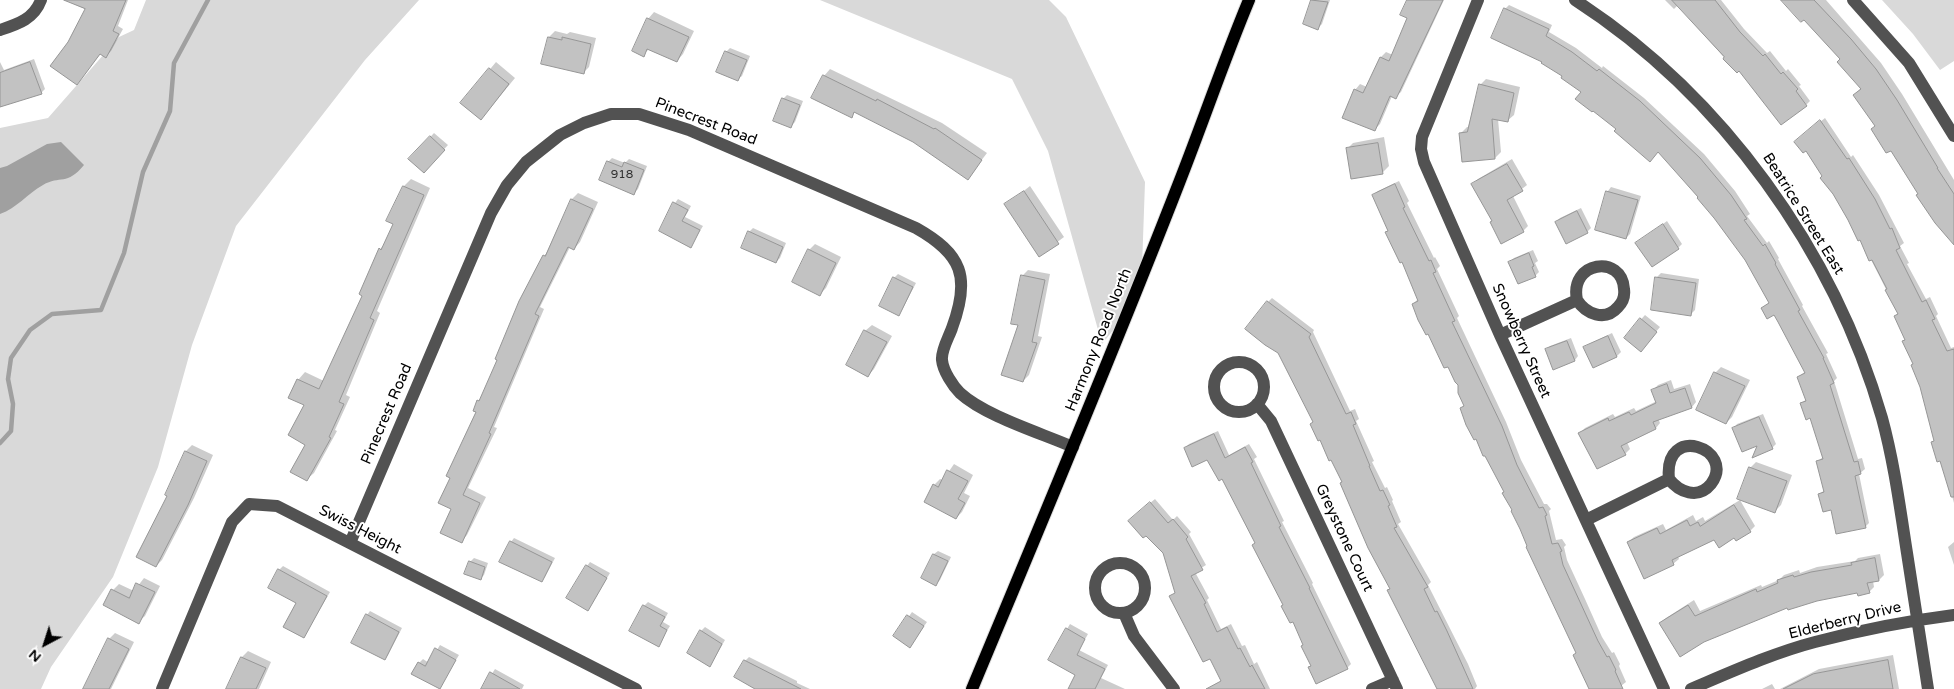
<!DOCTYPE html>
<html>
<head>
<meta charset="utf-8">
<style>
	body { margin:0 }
	#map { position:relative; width:1954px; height:689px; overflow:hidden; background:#fff; font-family:"Varela Round",sans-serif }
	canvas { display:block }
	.north { position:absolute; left:20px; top:619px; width:50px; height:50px; -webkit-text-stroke:4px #fff; paint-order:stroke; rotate:220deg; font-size:14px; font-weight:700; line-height:20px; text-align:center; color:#000 }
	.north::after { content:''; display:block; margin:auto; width:18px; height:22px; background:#000; clip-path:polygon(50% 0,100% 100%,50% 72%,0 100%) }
</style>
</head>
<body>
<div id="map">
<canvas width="1954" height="689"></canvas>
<div class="north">N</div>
</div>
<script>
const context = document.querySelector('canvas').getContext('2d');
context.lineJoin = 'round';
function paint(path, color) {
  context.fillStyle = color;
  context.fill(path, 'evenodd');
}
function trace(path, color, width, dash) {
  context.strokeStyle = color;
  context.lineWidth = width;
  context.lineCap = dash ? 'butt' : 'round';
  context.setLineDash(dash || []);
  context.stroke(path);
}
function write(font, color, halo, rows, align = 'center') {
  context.font = font + ' "Varela Round",sans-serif';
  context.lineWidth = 4;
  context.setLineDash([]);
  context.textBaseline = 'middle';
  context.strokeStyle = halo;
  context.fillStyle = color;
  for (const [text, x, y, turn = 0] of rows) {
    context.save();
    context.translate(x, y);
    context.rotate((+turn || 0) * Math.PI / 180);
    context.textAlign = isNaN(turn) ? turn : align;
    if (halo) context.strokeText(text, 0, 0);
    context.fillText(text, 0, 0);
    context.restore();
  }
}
paint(new Path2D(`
	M146,0H419L365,60L236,226L192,345L158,467L113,577L51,667L41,689H0V128L48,118L119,37L134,30Z
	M820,0H1049L1066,17L1145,182L1141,296L1102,344L1048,151L1012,79Z
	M1882,0H1954V61L1940,70L1913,34Z`), '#d9d9d9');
paint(new Path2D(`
	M61,142L84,165C67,186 60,175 43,185C27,194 17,208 0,214V168L7,166L47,144Z`), '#a0a0a0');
paint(new Path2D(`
	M86,0H128L118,26L123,29L111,51L106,56L101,53L77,84L69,42L87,8Z
	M1312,0H1330L1322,24L1318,28L1304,23Z
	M1408,0H1444L1401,92L1395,97L1392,96L1380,124L1374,130L1355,90L1360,84L1367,87L1381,57L1386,52L1393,55L1409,17Z
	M1665,0H1721L1744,29L1767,53L1770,51L1786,71L1788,69L1801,85L1799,86L1810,101L1806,105L1739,69L1725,58L1678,5L1674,9Z
	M1783,0H1826L1881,63L1902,94L1954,180V243L1854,95L1861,88L1842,59L1804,18Z
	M1509,5L1552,25L1549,32L1576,48L1602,68L1603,66L1644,98L1704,154L1735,191L1750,214L1747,216L1767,243L1769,241L1779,258L1778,259L1803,305L1802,306L1828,353L1826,354L1837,378L1834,381L1858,459L1862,458L1865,469L1859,474L1869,523L1865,527L1832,509L1819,494L1825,490L1818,461L1823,457L1811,417L1801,403L1807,399L1798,377L1806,371L1774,314L1762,308L1770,302L1747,259L1700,197L1658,151L1618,129L1594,109L1582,92L1564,75L1505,9Z
	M654,12L694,31L683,54L677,61L650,48L643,55L648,19Z
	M555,31L567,34L570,32L596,38L589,67L583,73L549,37Z
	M730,48L750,56L742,76L738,79L726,52Z
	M34,59L45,89L41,93L0,105V62L4,70Z
	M496,62L515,78L487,112L462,103Z
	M830,69L942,123L987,153L968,178L913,141L856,111L851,116L824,76Z
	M1486,79L1520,87L1514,115L1507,121L1498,119L1501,152L1495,158L1461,133L1467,127H1470L1480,85Z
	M787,95L803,101L795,122L791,126L783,99Z
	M1825,118L1851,157L1853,155L1879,195L1904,243L1900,246L1909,263L1907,264L1926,299L1930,297L1938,314L1936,316L1951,348L1954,347V503L1914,363L1904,341L1906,339L1895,316L1898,313L1860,238L1800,138Z
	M434,133L448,145L424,171L410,159Z
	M1384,137L1389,166L1383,172L1352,178L1347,149L1353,143Z
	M612,158L625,163L629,159L647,166L638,189L634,193L608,162Z
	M1512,159L1527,185L1513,196L1528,226L1523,231L1493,221L1472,185L1478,179Z
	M411,179L430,188L377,311L380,313L346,395L350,397L335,430L337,431L314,473L306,480V405L298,380L305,372L324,381L364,295L380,249L386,243L394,223L404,186Z
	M1399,181L1409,201L1407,203L1434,258L1435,257L1440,266L1437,269L1459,316L1457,318L1506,422L1521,460L1544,504H1547L1551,509L1549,511L1556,540L1562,539L1566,545L1564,547L1567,560L1585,599L1602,637L1612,653L1614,652L1620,664L1619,666L1626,682L1617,689H1590L1577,652L1514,510L1461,409L1465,405L1460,384L1413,304L1418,299L1402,260L1386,233L1389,230L1373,195L1378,191Z
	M1030,186L1064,237L1040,255L1006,205Z
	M1611,187L1641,196L1630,234L1626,238L1597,229L1608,191Z
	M578,193L598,202L580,242L574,249L570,247L540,307L544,309L494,427L497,428L468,488L486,497L467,535L461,542L452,477L478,411V401L481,398L544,256L549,250L572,199Z
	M678,199L691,206L685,217L703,226L691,246L675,203Z
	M1581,208L1591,228L1587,232L1556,222L1560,218Z
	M1667,221L1682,244L1678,248L1637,243Z
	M753,228L786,243L780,258L776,262L749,232Z
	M815,244L841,257L826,288L820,294L809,250Z
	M1533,250L1538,261L1535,263L1539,272L1535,276L1510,262L1514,258Z
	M1028,270L1050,274L1038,336L1042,337L1029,375L1023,381L1020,324L1022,276Z
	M1661,273L1699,279L1695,310L1691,314L1657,277Z
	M898,274L916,283L902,310L898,314L894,278Z
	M1272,298L1314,330L1313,332L1350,411L1355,409L1359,419L1356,421L1374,461L1372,462L1385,488L1387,487L1393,500L1392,501L1401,522L1398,524L1431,582L1428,585L1468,664L1477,686L1475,689H1438L1314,422L1268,302Z
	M1645,315L1660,327L1644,346L1625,337Z
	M872,325L892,336L874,369L868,376L865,331Z
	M1612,333L1621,352L1617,356L1594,366L1585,347L1589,344Z
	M1571,338L1578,356L1575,360L1546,350L1550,346Z
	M1721,367L1750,380L1732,417L1726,423L1715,373Z
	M1671,380L1674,389L1690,384L1696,402L1692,407L1658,418L1660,423L1656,428L1627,442L1630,449L1625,454L1580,433L1585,428L1613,414L1615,417L1634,408L1636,411L1657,401L1653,390L1658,385Z
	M1763,414L1776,444L1772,448L1734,428L1737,424Z
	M1218,431L1229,455L1249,444L1257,457L1254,459L1284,521L1282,522L1313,583L1312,584L1351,664L1347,668L1309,667L1312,665L1304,645L1256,542L1223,477L1208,458L1185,448L1189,444Z
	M192,445L213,455L194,498L162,560L156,566L168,495H167L186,451Z
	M1756,462L1792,475L1781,505L1775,511L1750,468Z
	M954,464L973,475L964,493L970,496L962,512L956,518L934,485L940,479L943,480Z
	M1155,499L1173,520L1177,516L1191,532L1189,534L1206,565L1195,572L1209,598L1207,600L1221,629L1231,624L1242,646L1245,645L1254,664L1257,662L1270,689H1226L1210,657L1170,597L1176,592L1164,553L1133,517Z
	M1740,500L1755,526L1750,531L1734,537L1715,538L1678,556L1679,559L1673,564L1628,542L1634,537L1663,524L1666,530L1693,515L1696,521L1703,517L1705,521Z
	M514,538L555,558L545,577L542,581L511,542Z
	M1954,542V565L1948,547Z
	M938,551L951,557L940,580L936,584L923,577L934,554Z
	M1880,554L1884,575L1879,580L1873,581L1874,587L1869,592H1858L1788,606L1660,623L1666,618L1694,600L1700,611L1761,585L1762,587L1779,580L1784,575L1799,570L1800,573L1817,567L1855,561L1858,558Z
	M474,558L488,563L484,575L480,579L470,562Z
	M590,562L610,573L591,605L587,566Z
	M283,566L330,592L304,637L298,602L279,570Z
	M144,578L160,586L145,616L138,622L113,590L119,584L134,591Z
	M648,602L668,613L663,622L670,626L658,645L644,606Z
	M370,611L402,628L388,655L385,659L367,615Z
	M912,612L927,622L913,642L895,636Z
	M1070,624L1088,634L1079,650L1108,665L1101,678L1125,689H1069L1076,674L1049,659Z
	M705,627L725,640L710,666L701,631Z
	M115,633L134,642L111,689H85L109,639Z
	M440,645L459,655L439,688L419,663L423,659L429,663Z
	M248,651L271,662L259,689H228L242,657Z
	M1893,655L1899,689H1780L1819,669Z
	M749,657L797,681V683L810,689H758L745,661Z
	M495,669L524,685L522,689H482Z
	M1772,684L1775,689H1762Z`), '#0003');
trace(new Path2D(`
	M0,443L11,431L13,404L8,379L11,358L30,330L52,314L101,310L124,253L143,172L170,111L174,63L208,0`), '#a0a0a0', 4.5);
const building = new Path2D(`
	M64,0H126L113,31L119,34L106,58L100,54L77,85L50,66L68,42L85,9Z
	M1311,0L1328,2L1318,30L1303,24Z
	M1407,0H1443L1396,99L1390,96L1375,131L1342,118L1354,89L1363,93L1380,57L1389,61L1407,18L1400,15Z
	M1672,0H1715L1740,32L1763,56L1765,54L1781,74L1783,72L1798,89L1796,91L1807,106L1781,125L1739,71L1737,73L1723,59L1724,57Z
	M1781,0H1814L1851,39L1876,69L1897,100L1938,168H1937L1954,194V245L1935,223L1916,195L1918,194L1891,151L1886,153L1871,129L1875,126L1853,95L1861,89L1837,62L1840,59L1804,20L1801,22Z
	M1504,8L1549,29L1546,36L1572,52L1597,71L1599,69L1640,101L1700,158L1731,195L1747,219L1744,220L1763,246L1765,244L1776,263L1775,264L1800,310L1798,311L1824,358H1823L1834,383L1830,385L1854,462L1858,461L1861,474L1855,476L1866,528L1836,534L1831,510L1823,512L1818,494L1824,492L1816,461L1823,459L1810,418L1806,420L1800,403L1806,401L1797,377L1805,373L1778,322L1774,315L1767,319L1761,308L1769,303L1745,260L1714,218L1697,198L1698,197L1658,152L1650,162L1614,131L1616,129L1593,111L1592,112L1575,99L1581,92L1561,78L1562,76L1541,63L1542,62L1491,38Z
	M647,18L689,37L677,62L647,49L644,57L632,51Z
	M548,37L562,40V37L591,44L584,74L541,64Z
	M725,51L747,60L738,81L716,72Z
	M30,62L42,94L0,107V73Z
	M489,68L509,84L481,120L460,103Z
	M823,75L876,101L877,99L934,129L935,128L982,160L968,180L913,142L854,112L852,118L811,98Z
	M1479,84L1514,93L1508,122L1492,119L1495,159L1462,162L1459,133L1467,132Z
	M782,98L800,105L791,128L773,121Z
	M1820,120L1847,159L1849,158L1875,199L1890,229L1892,228L1900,248L1896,250L1922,302L1926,300L1935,319L1932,320L1947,351L1954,349V497H1951L1940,461L1937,462L1931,442L1934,441L1920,387L1911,365L1913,364L1902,341L1905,340L1894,316L1898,314L1885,290L1887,289L1872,260L1869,261L1860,240L1858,241L1848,220L1833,194L1820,178L1822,176L1806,151L1803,153L1794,142Z
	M430,136L445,150L424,173L408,159Z
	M1378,143L1383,174L1351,179L1346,148Z
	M607,161L622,167L624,162L644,170L634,195L599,180Z
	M1507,164L1523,191L1507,200L1524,232L1501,244L1490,222L1492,221L1471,184Z
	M1395,184L1405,207L1403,208L1429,261L1431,260L1436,272L1433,273L1455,321L1452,322L1502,426L1517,465L1539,508L1543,507L1547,515L1545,516L1552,544L1558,543L1562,551L1560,552L1563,565L1598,641L1607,657L1609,656L1616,670L1615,671L1623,689H1589L1573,655L1576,653L1526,547L1527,546L1520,529L1511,511L1512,510L1502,493L1504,492L1485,456H1483L1476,439L1474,440L1466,425L1460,408L1464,406L1458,393V385L1455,382L1448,367L1444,368L1428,334L1426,335L1418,320L1412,304L1418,301L1402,262L1400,263L1385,232L1388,231L1372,195Z
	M403,186L424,195L370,318L374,320L339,402L344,404L329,437L331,438L307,481L290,472L305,445L288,435L304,405L288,398L297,379L319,389L362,296L359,294L379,248L381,250L393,224L386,221Z
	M1024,191L1059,244L1039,257L1004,204Z
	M1606,191L1638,200L1626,239L1595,230Z
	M571,199L593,209L574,250L568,247L535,314L539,316L489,433L491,434L463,495L480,503L462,543L440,533L451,509L438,503L450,478L446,476L476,412L473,411L477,400L479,401L497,360L495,359L519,301L543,255L545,256Z
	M673,202L688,210L682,221L700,230L691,248L659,231Z
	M1577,211L1588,233L1566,244L1555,222Z
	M1663,224L1679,249L1652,267L1635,243Z
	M748,231L783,247L776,263L741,248Z
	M808,249L836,263L820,296L792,282Z
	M1529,253L1534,266L1532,267L1536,277L1518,284L1508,262Z
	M1021,275L1045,280L1032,342L1037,343L1023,382L1001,375L1018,325L1011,324Z
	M893,277L913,287L899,316L879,306Z
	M1655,277L1696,283L1691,316L1651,310Z
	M1267,301L1311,334L1309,337L1346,414L1351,412L1356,424L1353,425L1370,466H1369L1380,491L1383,490L1390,505L1388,506L1397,527L1394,528L1428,587L1424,589L1435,612L1437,611L1447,631L1473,689H1437L1387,590L1390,589L1368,548L1340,483L1342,482L1331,460L1329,461L1320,440L1318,441L1310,424L1313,422L1278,353L1265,345L1245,329Z
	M1640,318L1657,332L1641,352L1624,338Z
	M864,330L887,342L868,377L846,365Z
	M1608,336L1617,357L1593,368L1583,347Z
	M1567,341L1575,361L1553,370L1545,349Z
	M1714,372L1745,386L1726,424L1696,410Z
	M1667,384L1670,393L1685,388L1692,408L1653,422L1656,429L1621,446L1626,455L1597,469L1578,433L1608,418L1609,421L1629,412L1631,415L1656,403L1651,390Z
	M1759,417L1773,449L1752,458L1757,446L1742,452L1732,428Z
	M1214,434L1225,458L1245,447L1253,462L1251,463L1281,526L1279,527L1310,588H1309L1348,669L1316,684L1308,667L1311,666L1301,646L1303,645L1293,622L1290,623L1281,606L1283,605L1252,545L1255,543L1222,479L1219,481L1207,460L1192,467L1184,448Z
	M185,451L207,461L188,505L156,567L136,557L167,496L165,495Z
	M1749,467L1787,481L1775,513L1737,499Z
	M947,470L968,481L958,499L965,503L956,519L924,502L933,484L938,487Z
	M1150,502L1168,523L1173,519L1188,537L1186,539L1203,570L1191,576L1206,603L1204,604L1217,632L1227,627L1238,649L1240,648L1250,667L1252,665L1265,689H1206L1221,681L1210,659L1203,662L1169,596L1175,593L1163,553L1146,536L1143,538L1128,521Z
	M1734,505L1751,532L1736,541L1734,538L1719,548L1714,540L1672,560L1674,565L1644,579L1627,542L1657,528L1660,534L1687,520L1690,526L1698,522L1700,526Z
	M510,541L552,562L542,582L499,562Z
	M933,554L948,561L936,586L921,578Z
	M1875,558L1879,581L1867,583L1870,593L1858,596L1857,593L1817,601L1788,610L1787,608L1704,642L1680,657L1659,623L1688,605L1695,616L1756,589L1757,592L1778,583L1777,580L1793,575L1794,577L1811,572L1852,565L1851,563Z
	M469,561L485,567L481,580L464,574Z
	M586,565L607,578L588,611L566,598Z
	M278,569L327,596L304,638L283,627L296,603L268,588Z
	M136,583L155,592L139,624L103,605L111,589L129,598Z
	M643,605L665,617L660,626L667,630L659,647L629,631Z
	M366,614L399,632L385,660L351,643Z
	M907,615L924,626L910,648L893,636Z
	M1066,628L1085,639L1077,655L1105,669L1095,689H1068L1075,675L1048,660Z
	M700,630L722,644L710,667L687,653Z
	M108,638L129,649L109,689H83Z
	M435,648L456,660L440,689L411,674L418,662L425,666Z
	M241,657L266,668L256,689H226Z
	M744,660L801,689H755L734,677Z
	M1888,660L1893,689H1783L1813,674Z
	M490,672L520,689H481Z`);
paint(building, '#c2c2c2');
trace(building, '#969696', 1);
const major = new Path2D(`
	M972,689C1042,521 1113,353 1179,183C1203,122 1224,60 1249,0`);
trace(major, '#dbdbdb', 14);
trace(new Path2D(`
	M1478,0L1422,137L1421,149L1424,162L1500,335L1664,689
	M1575,0C1722,95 1834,251 1882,418C1894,462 1900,508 1907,553C1914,599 1921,644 1928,689
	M1853,0L1909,63L1954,136
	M0,30C18,24 34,19 41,0
	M1500,335L1577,300C1569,261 1622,254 1624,289C1625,296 1623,302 1618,307C1605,322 1586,314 1577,300
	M1214 387a25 25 0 1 1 50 0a25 25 0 1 1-50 0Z
	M1257,404L1271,421L1397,689
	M1586,520L1669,479C1663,422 1737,449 1711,484C1698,500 1679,492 1669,479
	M350,543L491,213L507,185L526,162L560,135L584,123L611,114H639L689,130L916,228C962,254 971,277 952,328C949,337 941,350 942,360C943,371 953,386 960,393C985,416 1041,433 1073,447
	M1095 588a25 25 0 1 1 50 0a25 25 0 1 1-50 0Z
	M1124,613L1134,636L1174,689
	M162,689L232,522L249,504L277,506L636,689
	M1372,689L1393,680
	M1691,689C1731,672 1773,653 1815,642C1861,630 1907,621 1954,615`), '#525252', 12);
trace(major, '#000', 12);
write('12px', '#303030', null, [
	["918",622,175]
]);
write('15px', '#000', '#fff', [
	["Pinecrest Road",706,122,21],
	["Beatrice Street East",1803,214,58],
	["Harmony Road North",1099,340,-68],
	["Snowberry Street",1521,341,66],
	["Pinecrest Road",387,414,-67],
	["Swiss Height",360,530,27],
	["Greystone Court",1344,538,65],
	["Elderberry Drive",1845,621,-14]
]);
</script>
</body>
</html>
